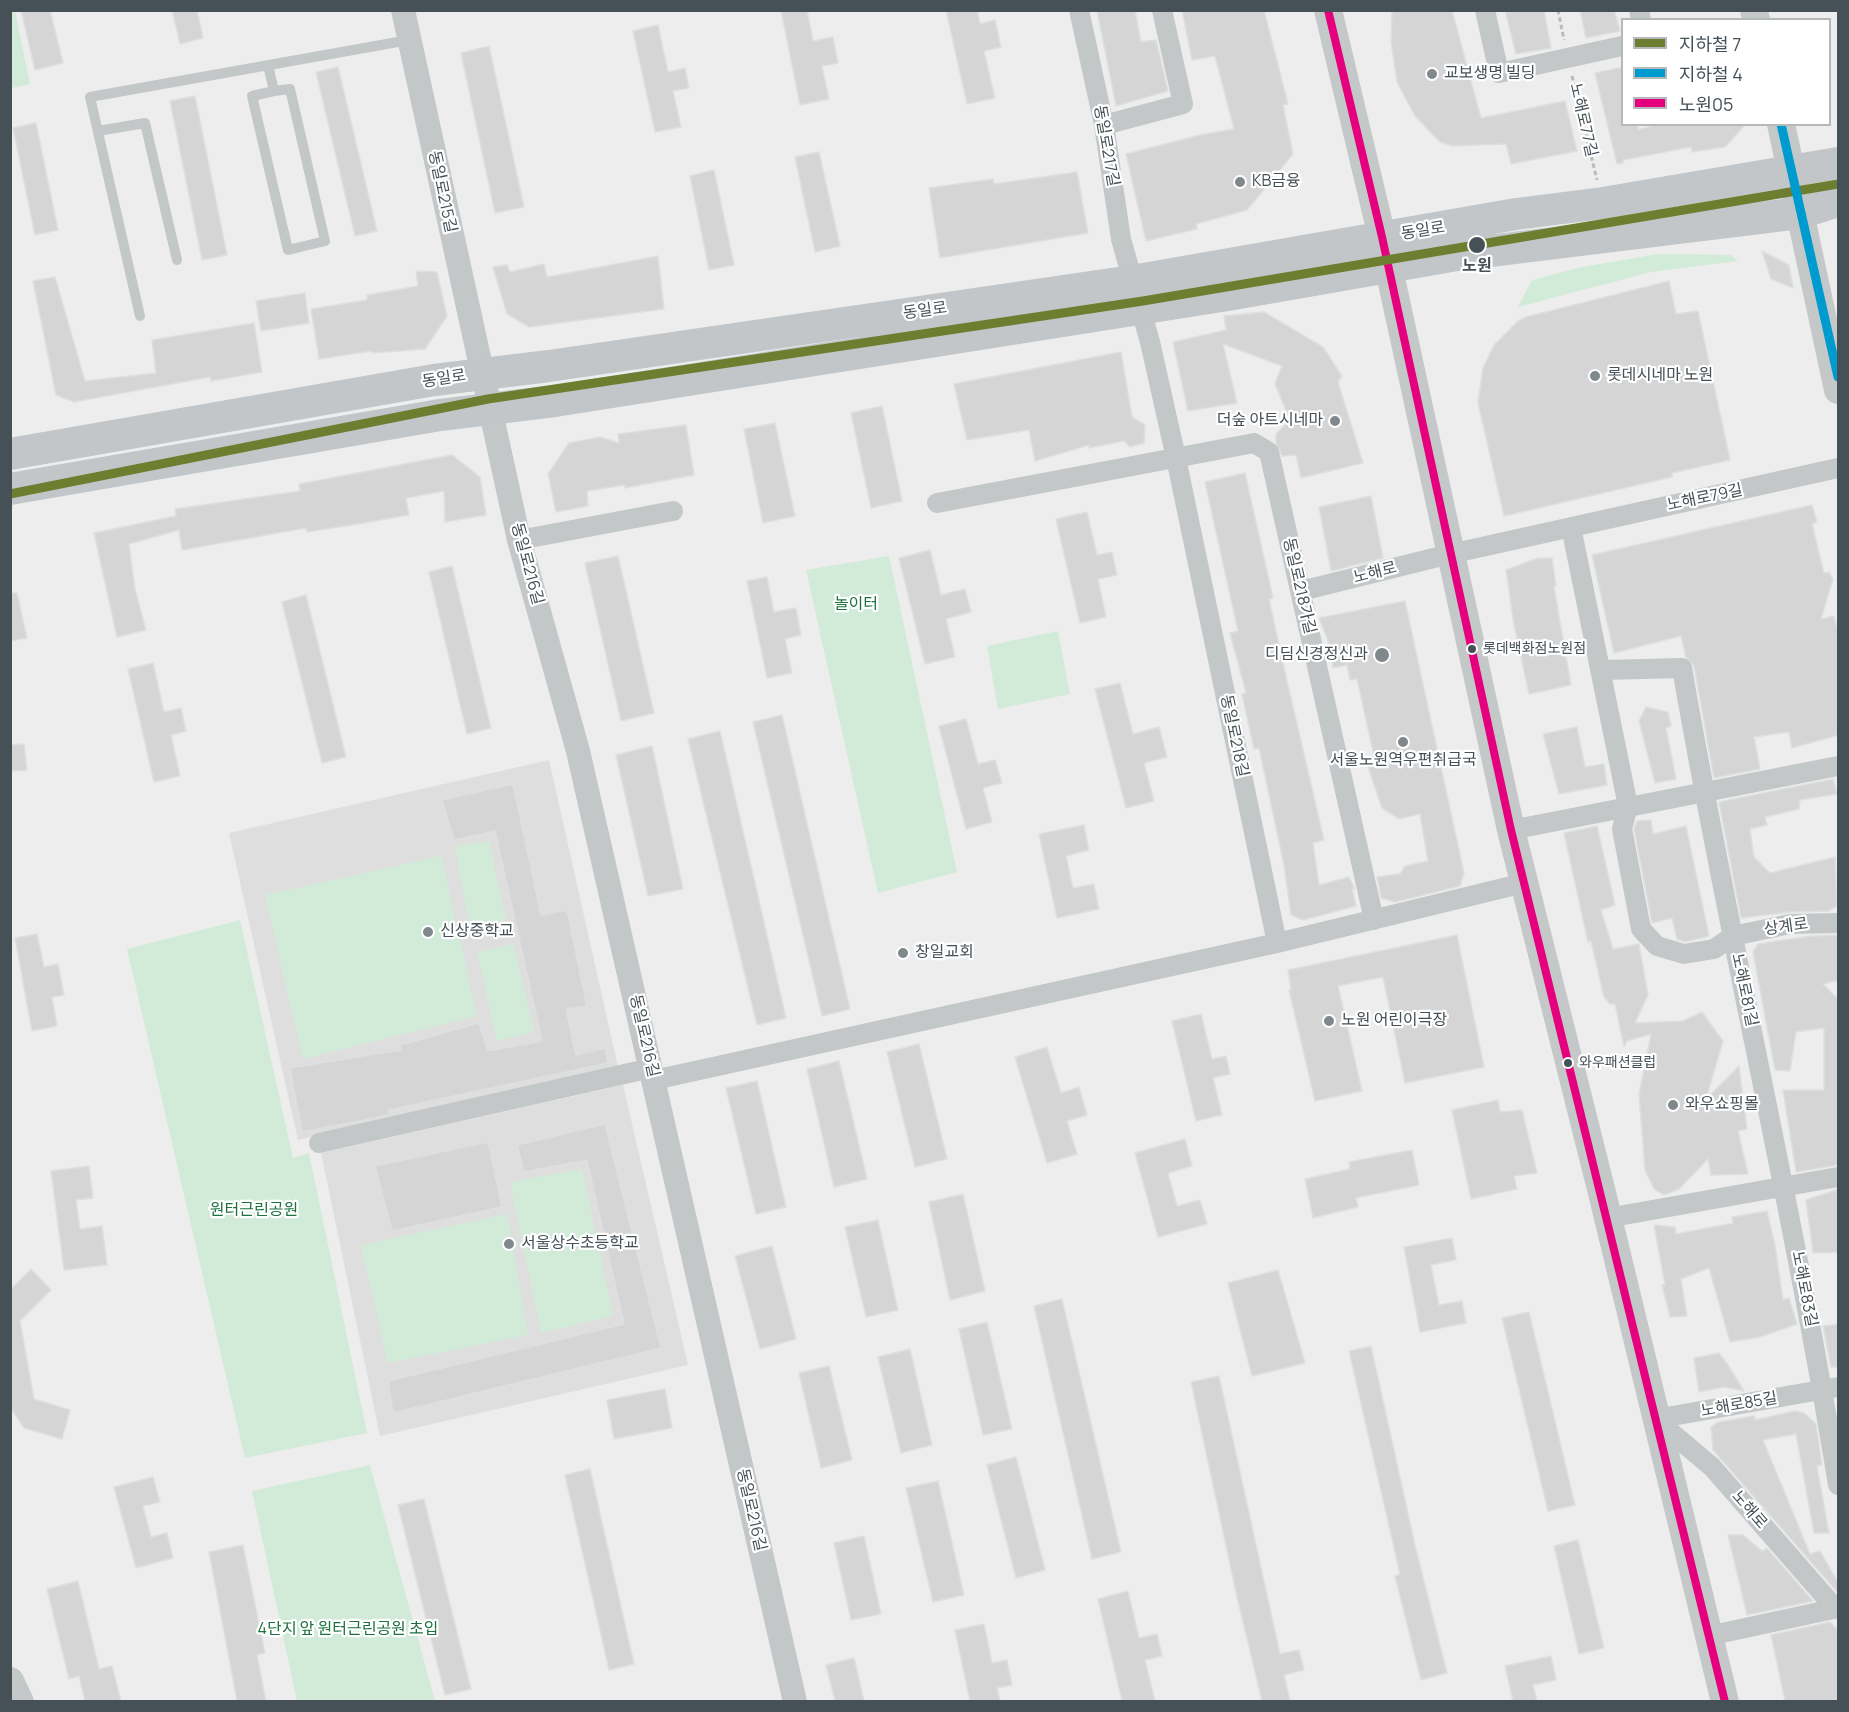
<!DOCTYPE html>
<html>
<head>
<meta charset="utf-8">
<style>
	body { margin:0 }
	#map { position:relative; width:1849px; height:1712px; overflow:hidden; background:#ededed; font-family:Manrope,"Noto Sans KR",sans-serif }
	canvas { display:block }
	.frame { position:absolute; inset:0; border:12px solid #465157; pointer-events:none }
	.legend { position:absolute; left:1621px; top:18px; width:210px; height:108px; box-sizing:border-box; background:#fff; border:2px solid #b5b9bc; margin:0; padding:8px 10px; list-style:none; font-size:18px; color:#465157 }
	.legend li { display:flex; align-items:center; gap:12px; height:30px }
	.legend b { width:30px; border:2px solid #b5b9bc }
</style>
</head>
<body>
<div id="map">
<canvas width="1849" height="1712"></canvas>
<div class="frame"></div>
<ul class="legend">
<li><b style="height:8px;background:#6e7e31"></b>지하철 7</li>
<li><b style="height:8px;background:#009bce"></b>지하철 4</li>
<li><b style="height:8px;background:#e5007d"></b>노원05</li>
</ul>
</div>
<script>
const context = document.querySelector('canvas').getContext('2d');
context.lineJoin = 'round';
function paint(path, color) {
  context.fillStyle = color;
  context.fill(path, 'evenodd');
}
function trace(path, color, width, dash) {
  context.strokeStyle = color;
  context.lineWidth = width;
  context.lineCap = dash ? 'butt' : 'round';
  context.setLineDash(dash || []);
  context.stroke(path);
}
function write(font, color, halo, rows, align = 'center') {
  context.font = font + ' Manrope,"Noto Sans KR",sans-serif';
  context.lineWidth = 4.5;
  context.setLineDash([]);
  context.textBaseline = 'middle';
  context.strokeStyle = halo;
  context.fillStyle = color;
  for (const [text, x, y, turn = 0] of rows) {
    context.save();
    context.translate(x, y);
    context.rotate((+turn || 0) * Math.PI / 180);
    context.textAlign = isNaN(turn) ? turn : align;
    if (halo) context.strokeText(text, 0, 0);
    context.fillText(text, 0, 0);
    context.restore();
  }
}
paint(new Path2D(`
	M549,760L618,1067L298,1140L229,833Z
	M623,1085L688,1365L380,1436L321,1153Z`), '#dfdede');
paint(new Path2D(`
	M11,10L15,11L30,84L11,88Z
	M1658,254L1731,255L1738,261L1651,272L1518,307L1532,280L1582,267Z
	M889,556L957,872L878,893L806,570Z
	M1058,631L1070,694L998,709L987,646Z
	M489,841L506,920L470,929L455,846Z
	M441,856L477,1016L303,1059L265,895Z
	M240,920L293,1158L309,1153L367,1433L245,1458L127,949Z
	M513,944L534,1032L497,1041L477,952Z
	M582,1169L613,1316L541,1333L510,1182Z
	M507,1214L528,1335L388,1363L361,1245Z
	M370,1465L435,1701H297L252,1491Z`), '#d2ebd9');
const building = new Path2D(`
	M21,10H50L63,63L35,70Z
	M172,10H197L203,38L180,44Z
	M781,10H807L813,41L833,37L838,63L822,66L829,99L800,105Z
	M946,10H977L980,24L995,20L1001,47L984,51L995,98L967,104Z
	M1097,10H1135L1141,42L1156,40L1168,91L1116,106Z
	M1182,10H1264L1288,104L1283,105L1293,154L1247,210L1196,224L1197,229L1146,241L1126,154L1200,135L1234,129L1215,56L1192,60Z
	M1392,10H1452L1481,118L1565,101L1577,151L1511,164L1506,144L1453,146L1440,142L1415,116L1397,82L1391,42Z
	M1505,10H1544L1551,48L1516,54Z
	M1580,10H1614L1620,31L1586,38Z
	M658,25L668,72L685,68L689,88L673,91L681,127L655,132L633,31Z
	M489,46L524,207L495,213L461,53Z
	M338,67L377,231L355,236L316,72Z
	M1623,67V124H1638V130L1657,124H1746L1725,147L1692,152L1691,147L1623,160V163L1617,164L1595,73Z
	M195,96L227,255L202,260L170,101Z
	M36,123L58,230L35,235L13,128Z
	M819,152L840,246L815,252L795,157Z
	M714,170L734,265L709,270L690,176Z
	M1077,172L1088,233L940,258L929,188L993,179L994,184Z
	M1762,251L1789,265L1793,288L1771,279Z
	M658,256L664,309L529,327L507,314L493,267L507,265L510,272L544,264L547,277Z
	M416,271L437,272L447,316L425,349L372,353V351L319,359L311,309L367,300V295L418,286Z
	M55,277L85,381L156,373L152,340L254,323L262,372L211,381L210,377L74,402L56,395L33,281Z
	M1669,281L1676,314L1698,311L1730,460L1672,473V477L1504,516L1478,403L1483,368L1494,345L1518,321L1526,317Z
	M305,293L309,323L261,331L256,301Z
	M1264,312L1323,347L1342,376L1338,382L1363,463L1301,478L1296,455L1282,456L1276,443V434L1290,420L1275,384L1282,366L1223,344L1237,403L1188,411L1173,342L1226,330L1224,316Z
	M1121,352L1132,417L1145,425L1144,443L1130,447L1124,441L1089,448V445L1035,461L1029,430L967,440L954,384Z
	M882,406L902,501L871,508L851,413Z
	M775,423L795,516L763,523L744,429Z
	M686,425L694,475L625,488V485L587,491L588,506L556,512L548,474L569,443L600,437L619,443L618,434Z
	M452,455L480,477L486,515L445,522L444,491L406,498L409,515L358,524L307,532L306,528L182,550L179,530L129,544L135,589L146,630L117,637L94,533L176,516L175,509L300,491L299,484Z
	M1245,473L1273,598L1269,599L1285,672L1324,840L1313,843L1319,885L1349,877L1355,889L1352,888L1356,906L1303,920L1291,915L1284,865L1259,748L1254,749L1242,694L1246,693L1230,633L1238,631L1205,482Z
	M1371,496L1383,558L1331,571L1319,507Z
	M1812,505L1817,522L1812,524L1824,573L1829,572L1833,579L1821,619L1834,616L1839,635V735L1792,748L1789,732L1754,737L1760,769L1714,778L1694,666L1686,657L1681,636L1614,653L1592,555Z
	M1087,512L1097,555L1112,552L1117,575L1098,579L1106,617L1080,623L1056,519Z
	M930,550L941,595L965,589L971,612L946,619L955,657L925,664L899,558Z
	M618,556L654,713L621,721L585,563Z
	M1538,558H1552L1556,586L1554,587L1571,685L1529,694L1514,625L1506,570Z
	M452,566L491,728L467,734L429,572Z
	M767,577L774,612L796,608L801,635L785,639L792,673L767,678L747,581Z
	M10,593H17L27,638L10,641Z
	M306,595L346,757L322,763L282,602Z
	M1405,601L1464,873L1460,886L1395,902L1381,898L1377,877L1400,874L1405,866L1428,861L1420,814L1399,819L1382,808L1365,758L1374,756L1357,679L1350,680L1347,665L1333,668L1328,641L1319,618Z
	M153,663L164,712L181,708L186,731L171,735L180,776L154,782L128,669Z
	M1120,683L1133,734L1159,727L1167,757L1144,763L1154,801L1126,808L1095,689Z
	M1646,707L1668,712L1671,726L1666,728L1676,779L1655,783L1639,721Z
	M782,715L850,1009L822,1016L753,722Z
	M966,719L978,764L995,760L1002,783L983,788L992,822L966,829L939,726Z
	M1577,727L1585,767L1604,764L1607,785L1559,794L1543,734Z
	M720,731L786,1018L757,1025L688,739Z
	M24,744L27,770L10,771V745Z
	M652,746L683,889L648,896L616,755Z
	M1833,779L1837,794L1800,800L1799,809L1765,817L1767,825L1750,829L1754,857L1770,873L1835,857L1837,906L1828,911L1790,912L1741,918L1719,802Z
	M513,784L541,915L567,910L587,1006L566,1009L576,1055L605,1048L608,1063L389,1110L390,1115L302,1132L290,1068L401,1050L400,1045L479,1023L488,1051L542,1041L495,831L454,840L442,800Z
	M1651,820L1653,834L1686,826L1709,936L1685,942L1677,939L1672,918L1652,923L1634,829L1637,821Z
	M1084,825L1089,850L1066,856L1073,888L1094,884L1099,909L1057,918L1039,834Z
	M1597,826L1615,905L1601,910L1613,949L1639,944L1648,995L1635,1023L1683,1021L1702,1012L1723,1041L1706,1099L1739,1066L1747,1129L1738,1131L1748,1174L1711,1175L1708,1159L1679,1189L1664,1195L1654,1189L1645,1170L1639,1094L1651,1034L1627,1041L1624,1047L1615,1004H1610L1604,997L1591,941L1588,942L1564,833Z
	M37,934L44,967L58,964L64,995L52,997L57,1026L32,1031L15,938Z
	M1457,935L1484,1067L1405,1083L1383,977L1338,986L1362,1091L1315,1101L1289,990L1291,989L1288,970Z
	M1839,935V980L1823,984L1839,1000V1165L1796,1172L1783,1090H1824V1028L1796,1032L1790,1071L1775,1070L1753,952L1758,944L1811,936Z
	M1201,1014L1212,1059L1226,1056L1230,1074L1213,1078L1222,1115L1196,1121L1172,1021Z
	M919,1044L947,1159L915,1167L887,1052Z
	M1047,1047L1061,1093L1079,1087L1087,1115L1067,1121L1077,1154L1047,1163L1015,1057Z
	M839,1061L867,1179L834,1187L807,1069Z
	M757,1081L786,1207L756,1214L726,1088Z
	M1498,1100L1500,1112L1522,1110L1537,1173L1514,1176L1517,1189L1471,1199L1452,1110Z
	M605,1124L661,1348L393,1413L388,1381L624,1324L587,1160L524,1172L517,1145Z
	M1185,1139L1192,1166L1168,1173L1177,1206L1200,1200L1207,1224L1158,1237L1135,1153Z
	M488,1142L502,1207L392,1231L375,1166Z
	M1412,1150L1419,1185L1356,1198L1358,1207L1313,1218L1305,1179L1350,1169L1349,1162Z
	M89,1166L93,1198L76,1200L80,1229L102,1226L107,1265L64,1270L51,1171Z
	M1839,1189V1252L1813,1253L1806,1200Z
	M963,1194L985,1291L950,1300L929,1202Z
	M1767,1211L1775,1245L1783,1300L1789,1298L1797,1324L1760,1337L1730,1342L1709,1268L1681,1279L1687,1316L1670,1317L1662,1285H1665L1654,1225L1675,1227L1676,1234L1733,1223L1732,1217Z
	M878,1220L898,1310L866,1317L845,1227Z
	M1452,1238L1456,1260L1431,1265L1439,1305L1462,1301L1466,1323L1420,1332L1404,1247Z
	M772,1246L796,1339L760,1349L735,1256Z
	M31,1269L51,1290L20,1321L34,1399L70,1410L62,1439L24,1428L10,1407V1290Z
	M1278,1270L1305,1363L1252,1376L1228,1283Z
	M1062,1299L1121,1552L1092,1559L1034,1306Z
	M1529,1312L1575,1505L1548,1511L1502,1318Z
	M987,1322L1012,1429L983,1435L959,1329Z
	M1839,1324V1367H1831L1823,1326Z
	M1371,1346L1415,1545L1447,1673L1421,1680L1395,1576L1400,1574L1349,1351Z
	M910,1349L932,1445L901,1453L878,1357Z
	M1719,1353L1728,1365L1744,1391L1724,1387L1699,1392L1694,1358Z
	M829,1366L852,1460L821,1468L799,1373Z
	M1219,1376L1280,1654L1299,1650L1304,1670L1284,1675L1290,1701H1262L1237,1597L1191,1382Z
	M665,1389L672,1428L614,1439L607,1400Z
	M1795,1411L1804,1413L1816,1424L1822,1465L1817,1466L1829,1533H1814L1796,1434L1763,1440L1810,1554L1820,1551L1839,1584V1594L1713,1450L1711,1427L1718,1422L1754,1416L1755,1420Z
	M1016,1457L1045,1570L1016,1578L987,1465Z
	M590,1469L634,1664L609,1670L565,1475Z
	M153,1477L160,1502L143,1506L151,1537L167,1533L173,1558L136,1568L114,1487Z
	M938,1481L964,1595L933,1602L906,1488Z
	M424,1499L471,1689L445,1695L398,1505Z
	M1728,1535H1743L1762,1551L1767,1548L1813,1601L1747,1615Z
	M864,1536L881,1614L851,1620L834,1543Z
	M1578,1540L1604,1648L1579,1654L1554,1546Z
	M243,1545L265,1653L257,1655L266,1701H237L209,1552Z
	M78,1581L99,1669L112,1666L121,1701H85L79,1676L69,1679L47,1589Z
	M1128,1591L1139,1638L1157,1634L1162,1656L1145,1660L1155,1701H1122L1098,1599Z
	M1830,1622L1837,1629L1839,1643V1701H1785L1771,1635Z
	M984,1624L992,1663L1007,1660L1012,1685L997,1688L1000,1701H970L955,1630Z
	M1551,1656L1556,1680L1533,1685L1537,1701H1513L1505,1666Z
	M854,1658L864,1701H835L826,1665Z`);
paint(building, '#d5d5d6');
trace(building, '#dedfe0', 1.5);
trace(new Path2D(`
	M1558,10L1564,40
	M1572,76L1597,180`), '#b4beba', 3, [4.5, 3]);
trace(new Path2D(`
	M268,65L274,91L290,89L325,241L288,250L252,96L274,91
	M98,131L145,123L177,260
	M140,316L90,97L409,40`), '#c4c7c8', 10);
trace(new Path2D(`
	M1079,10L1104,125L1121,239L1150,342L1176,458L1277,943
	M1485,10L1499,73L1622,46
	M1639,10L1641,20
	M1104,125L1183,104L1162,10
	M937,503L1254,443L1269,452L1374,920
	M1571,527L1628,806L1622,829L1641,929L1657,946L1684,954L1714,949L1733,936L1790,924L1838,923
	M519,540L673,511
	M1301,591L1450,554L1838,468
	M1602,670L1682,668C1729,942 1794,1211 1838,1485
	M1511,830L1838,766
	M654,1080L1277,943L1524,883
	M319,1143L651,1068
	M1607,1218L1838,1177
	M1655,1419L1712,1467L1835,1608
	M1655,1419L1838,1387
	M1708,1636L1838,1608`), '#c4c7c8', 20);
trace(new Path2D(`
	M403,10L519,540L578,751L795,1702`), '#c4c7c8', 24);
trace(new Path2D(`
	M1328,10L1382,237L1511,830L1603,1197L1725,1702
	M1754,10L1756,20
	M1781,124L1838,390
	M10,1681L20,1702`), '#c5c8c9', 28);
trace(new Path2D(`
	M10,454L434,380L549,366L1132,281L1516,214L1603,203L1838,163
	M10,489L440,415L555,401L1228,295L1457,255L1800,213L1838,201`), '#c2c6c8', 32);
trace(new Path2D(`
	M1328,10L1382,237L1511,830L1725,1702`), '#e5007d', 8);
trace(new Path2D(`
	M10,494L488,399L1143,301L1838,184`), '#6e7e31', 9);
trace(new Path2D(`
	M1781,124L1838,377`), '#009bce', 9);
for (const [x, y, r, color] of [
	[1432,74,6,"#80888c"],
	[1240,182,6,"#80888c"],
	[1477,245,9,"#465157"],
	[1595,376,6,"#80888c"],
	[1335,421,6,"#80888c"],
	[1472,649,5,"#465157"],
	[1382,655,8,"#80888c"],
	[1403,742,6,"#80888c"],
	[428,932,6,"#80888c"],
	[903,953,6,"#80888c"],
	[1329,1021,6,"#80888c"],
	[1568,1063,5,"#465157"],
	[1673,1105,6,"#80888c"],
	[509,1244,6,"#80888c"]
]) {
  const dot = new Path2D();
  dot.arc(x, y, r, 0, 2 * Math.PI);
  context.fillStyle = color;
  context.fill(dot);
  trace(dot, '#fff', 2);
}
write('14px', '#465157', '#fff', [
	["롯데백화점노원점",1483,649],
	["와우패션클럽",1579,1063]
], 'left');
write('16px', '#465157', '#fff', [
	["교보생명 빌딩",1444,74],
	["KB금융",1252,182],
	["롯데시네마 노원",1607,376],
	["더숲 아트시네마",1323,421,"right"],
	["디딤신경정신과",1368,655,"right"],
	["서울노원역우편취급국",1403,761,"center"],
	["신상중학교",440,932],
	["창일교회",915,953],
	["노원 어린이극장",1341,1021],
	["와우쇼핑몰",1685,1105],
	["서울상수초등학교",521,1244]
], 'left');
write('16px', '#465157', '#fff', [
	["노해로77길",1583,120,77],
	["동일로217길",1106,146,80],
	["동일로215길",442,192,78],
	["동일로",1423,231,-9],
	["동일로",925,311,-8],
	["동일로",444,379,-9],
	["노해로79길",1705,498,-12],
	["동일로216길",527,564,75],
	["노해로",1375,573,-14],
	["동일로218가길",1299,586,77],
	["동일로218길",1234,736,78],
	["상계로",1786,927,-8],
	["노해로81길",1744,990,78],
	["동일로216길",644,1036,77],
	["노해로83길",1804,1289,79],
	["노해로85길",1739,1405,-10],
	["동일로216길",751,1510,77],
	["노해로",1749,1510,49]
]);
write('bold 16px', '#465157', '#fff', [
	["노원",1477,267]
]);
write('16px', '#1e713f', '#fff', [
	["놀이터",856,605],
	["원터근린공원",254,1211],
	["4단지 앞 원터근린공원 초입",348,1630]
]);
</script>
</body>
</html>
